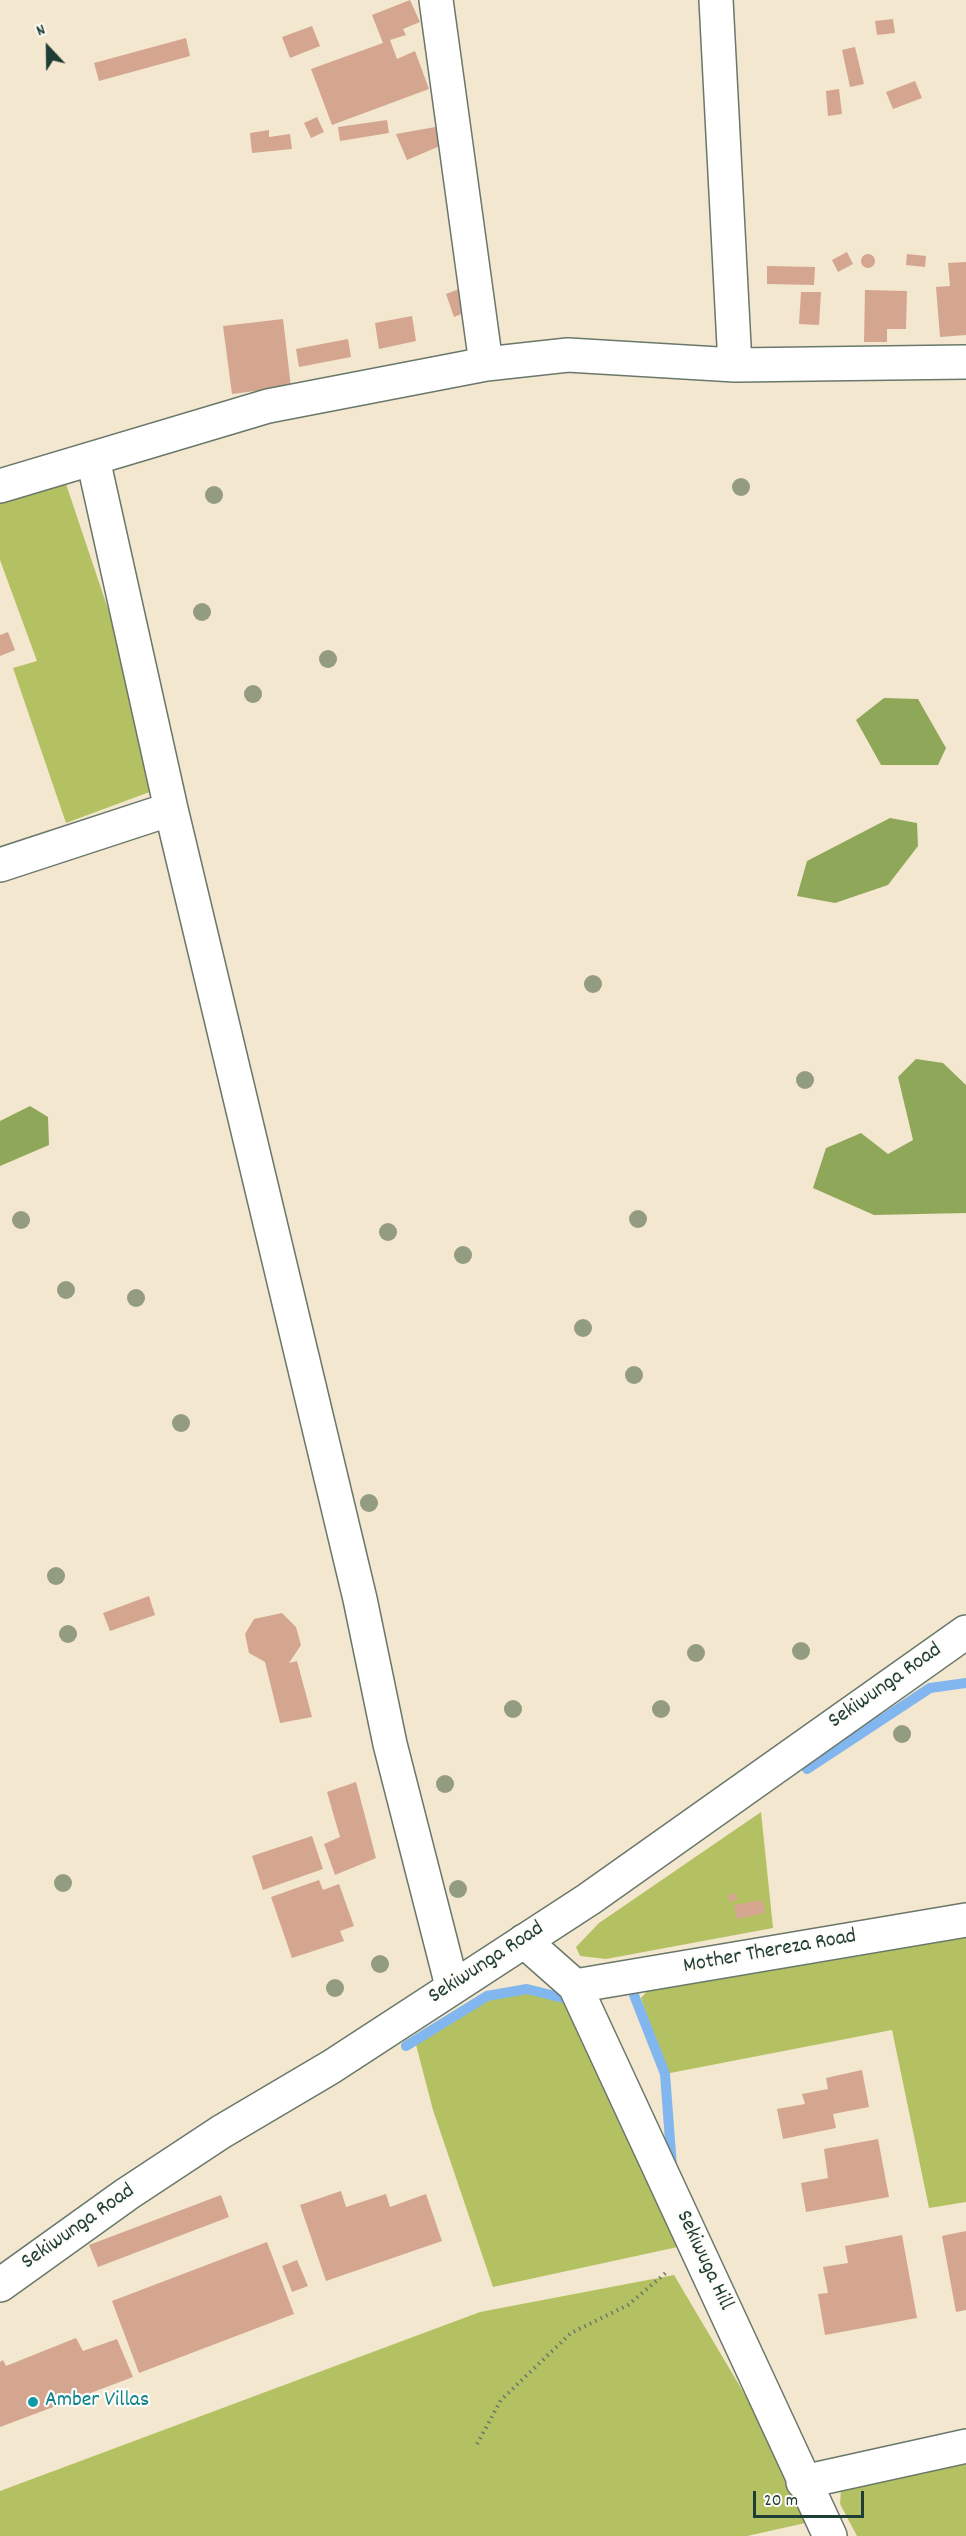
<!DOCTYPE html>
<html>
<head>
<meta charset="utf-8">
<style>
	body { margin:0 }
	#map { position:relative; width:966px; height:2536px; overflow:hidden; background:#f3e7cf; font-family:Dekko,sans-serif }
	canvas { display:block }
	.north { position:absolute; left:18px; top:18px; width:60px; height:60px; -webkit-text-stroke:4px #fdfcf7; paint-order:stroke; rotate:338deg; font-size:16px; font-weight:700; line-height:24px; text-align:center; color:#1f3d34 }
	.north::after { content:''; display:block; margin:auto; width:21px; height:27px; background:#1f3d34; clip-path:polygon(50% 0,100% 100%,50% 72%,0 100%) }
	.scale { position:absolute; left:753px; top:2491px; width:111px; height:27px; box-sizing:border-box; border:3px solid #1f3d34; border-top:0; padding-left:8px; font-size:18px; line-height:21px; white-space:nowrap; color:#1f3d34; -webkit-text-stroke:4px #fdfcf7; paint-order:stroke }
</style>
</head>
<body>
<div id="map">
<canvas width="966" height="2536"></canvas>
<div class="north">N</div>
<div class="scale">20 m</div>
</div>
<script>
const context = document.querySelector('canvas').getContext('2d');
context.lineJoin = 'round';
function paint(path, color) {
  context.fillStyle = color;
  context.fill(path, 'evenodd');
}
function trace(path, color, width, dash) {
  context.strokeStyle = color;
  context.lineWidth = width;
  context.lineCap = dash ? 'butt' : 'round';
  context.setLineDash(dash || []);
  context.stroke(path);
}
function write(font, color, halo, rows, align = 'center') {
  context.font = font + ' Dekko,sans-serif';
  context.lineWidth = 4.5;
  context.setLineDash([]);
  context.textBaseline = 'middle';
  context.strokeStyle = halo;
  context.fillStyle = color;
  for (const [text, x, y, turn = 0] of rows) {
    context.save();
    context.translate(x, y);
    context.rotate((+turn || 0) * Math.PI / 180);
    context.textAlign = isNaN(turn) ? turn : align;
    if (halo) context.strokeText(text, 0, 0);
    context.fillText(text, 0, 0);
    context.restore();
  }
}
paint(new Path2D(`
	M65,481L112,621L155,790L66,823L13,668L37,661L0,560V498Z
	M761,1812L773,1928L606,1959L580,1956L576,1947L599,1923Z
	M966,1932V2202L929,2208L892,2030L665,2074L641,1998L657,1980Z
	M527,1989L578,2002L687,2245L493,2287L433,2110L415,2041L487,1996Z
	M674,2275L819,2520L747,2536H0V2491L480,2312Z
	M966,2457V2536H857L840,2504L841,2489Z`), '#b4c162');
paint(new Path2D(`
	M884,698L918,699L946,748L938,765H881L856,720Z
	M890,818L917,823L918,846L888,885L835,903L797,896L807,861Z
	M916,1059L943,1063L966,1085V1213L874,1215L813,1188L826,1148L861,1133L888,1154L913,1140L898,1077Z
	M30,1106L48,1117L49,1145L0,1166V1121Z`), '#8fa758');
trace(new Path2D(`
	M807,1769L930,1688L966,1683
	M634,1995L665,2074L672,2167
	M406,2046L487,1996L527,1989L575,2001`), '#81b6ef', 10);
paint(new Path2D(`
	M410,0L420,22L403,29L406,35L390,40L397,59L415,51L429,89L332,125L311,69L383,43L372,15Z
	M893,19L895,33L877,35L875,21Z
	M312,26L320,46L290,58L282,37Z
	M186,38L190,56L99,81L94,63Z
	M855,47L864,84L850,87L842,50Z
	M915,81L922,98L893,109L886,92Z
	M839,89L842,114L828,116L826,91Z
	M317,117L324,132L311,138L304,123Z
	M387,120L389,133L340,141L338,127Z
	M441,126L447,143L407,160L396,134Z
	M269,130V137L290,134L292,149L252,153L250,133Z
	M847,252L853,264L838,272L832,260Z
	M861 261a7 7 0 1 1 14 0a7 7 0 1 1-14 0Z
	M907,254L926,256L925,267L906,265Z
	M966,262V335L940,337L936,287L950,286L948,263Z
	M767,266L815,267L814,285L767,284Z
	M464,287L471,310L454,317L446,294Z
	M865,290L907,291L906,329H887V342H864Z
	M801,292H821L819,325L799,324Z
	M412,316L416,341L379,349L375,323Z
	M283,319L291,387L256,400L255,391L232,394L223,326Z
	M348,339L351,357L299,367L296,349Z
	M8,632L15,650L0,656V635Z
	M149,1596L155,1615L110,1631L103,1613Z
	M282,1613L296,1627L301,1645L289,1663L297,1661L312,1717L280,1723L265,1662L249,1653L245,1634L254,1619Z
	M356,1782L376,1858L335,1875L324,1844L340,1837L327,1792Z
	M312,1836L323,1869L263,1890L252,1856Z
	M319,1880L323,1890L339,1884L354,1926L340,1931L344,1941L292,1958L271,1897Z
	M735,1893L738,1899L731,1902L727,1896Z
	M762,1900L765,1913L737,1919L734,1905Z
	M862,2070L869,2107L833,2114L836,2128L783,2139L777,2109L805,2104L802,2094L828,2089L826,2078Z
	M878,2139L889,2197L806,2212L801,2183L828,2178L824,2149Z
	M341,2191L346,2207L386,2194L390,2207L426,2194L442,2241L326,2281L300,2205Z
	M221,2195L229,2217L98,2267L89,2245Z
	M966,2231V2310L956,2312L942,2236Z
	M902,2235L917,2318L825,2335L818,2294L828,2293L823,2267L848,2263L845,2246Z
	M267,2242L294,2314L139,2373L112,2301Z
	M297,2260L308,2286L292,2292L282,2266Z
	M76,2338L83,2351L117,2339L133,2377L0,2427V2362L3,2360L6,2366Z`), '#d4a690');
const minor = new Path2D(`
	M436,0L486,364
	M716,0L735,365
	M93,459L171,809L360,1599L390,1744L452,1986
	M0,486L268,406L486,364L568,355L735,365L966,362
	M0,865L171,809
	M524,1941L575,1986L830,2536
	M575,1986L966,1920
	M803,2482L966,2446`);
const major = new Path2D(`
	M0,2285L127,2194L221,2132L331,2067L589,1899L966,1632`);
trace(minor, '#69786a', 36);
trace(major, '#69786a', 36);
trace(new Path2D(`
	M477,2444L501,2400L571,2333L628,2305L668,2271`), '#69786a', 4, [1.5, 4.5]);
trace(minor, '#fff', 33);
trace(major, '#fff', 33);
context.fillStyle = '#939c80';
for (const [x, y] of [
	[741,487],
	[214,495],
	[202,612],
	[328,659],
	[253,694],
	[593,984],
	[805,1080],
	[638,1219],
	[21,1220],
	[388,1232],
	[463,1255],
	[66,1290],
	[136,1298],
	[583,1328],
	[634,1375],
	[181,1423],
	[369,1503],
	[56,1576],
	[68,1634],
	[801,1651],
	[696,1653],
	[513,1709],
	[661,1709],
	[902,1734],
	[445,1784],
	[63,1883],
	[458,1889],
	[380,1964],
	[335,1988]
]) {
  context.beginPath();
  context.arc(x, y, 9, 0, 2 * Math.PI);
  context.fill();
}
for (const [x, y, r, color] of [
	[33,2402,6,"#0f9aa8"]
]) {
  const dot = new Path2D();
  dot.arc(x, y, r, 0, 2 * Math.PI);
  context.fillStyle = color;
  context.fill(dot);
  trace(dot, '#fdfcf7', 2);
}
write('22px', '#1f3d34', '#fdfcf7', [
	["Sekiwunga Road",886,1687,-35],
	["Mother Thereza Road",770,1953,-10],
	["Sekiwunga Road",487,1964,-33],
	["Sekiwunga Road",79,2228,-35],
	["Sekiwuga Hill",703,2261,65]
]);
write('22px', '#0d838f', '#fdfcf7', [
	["Amber Villas",45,2402]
], 'left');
</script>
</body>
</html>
